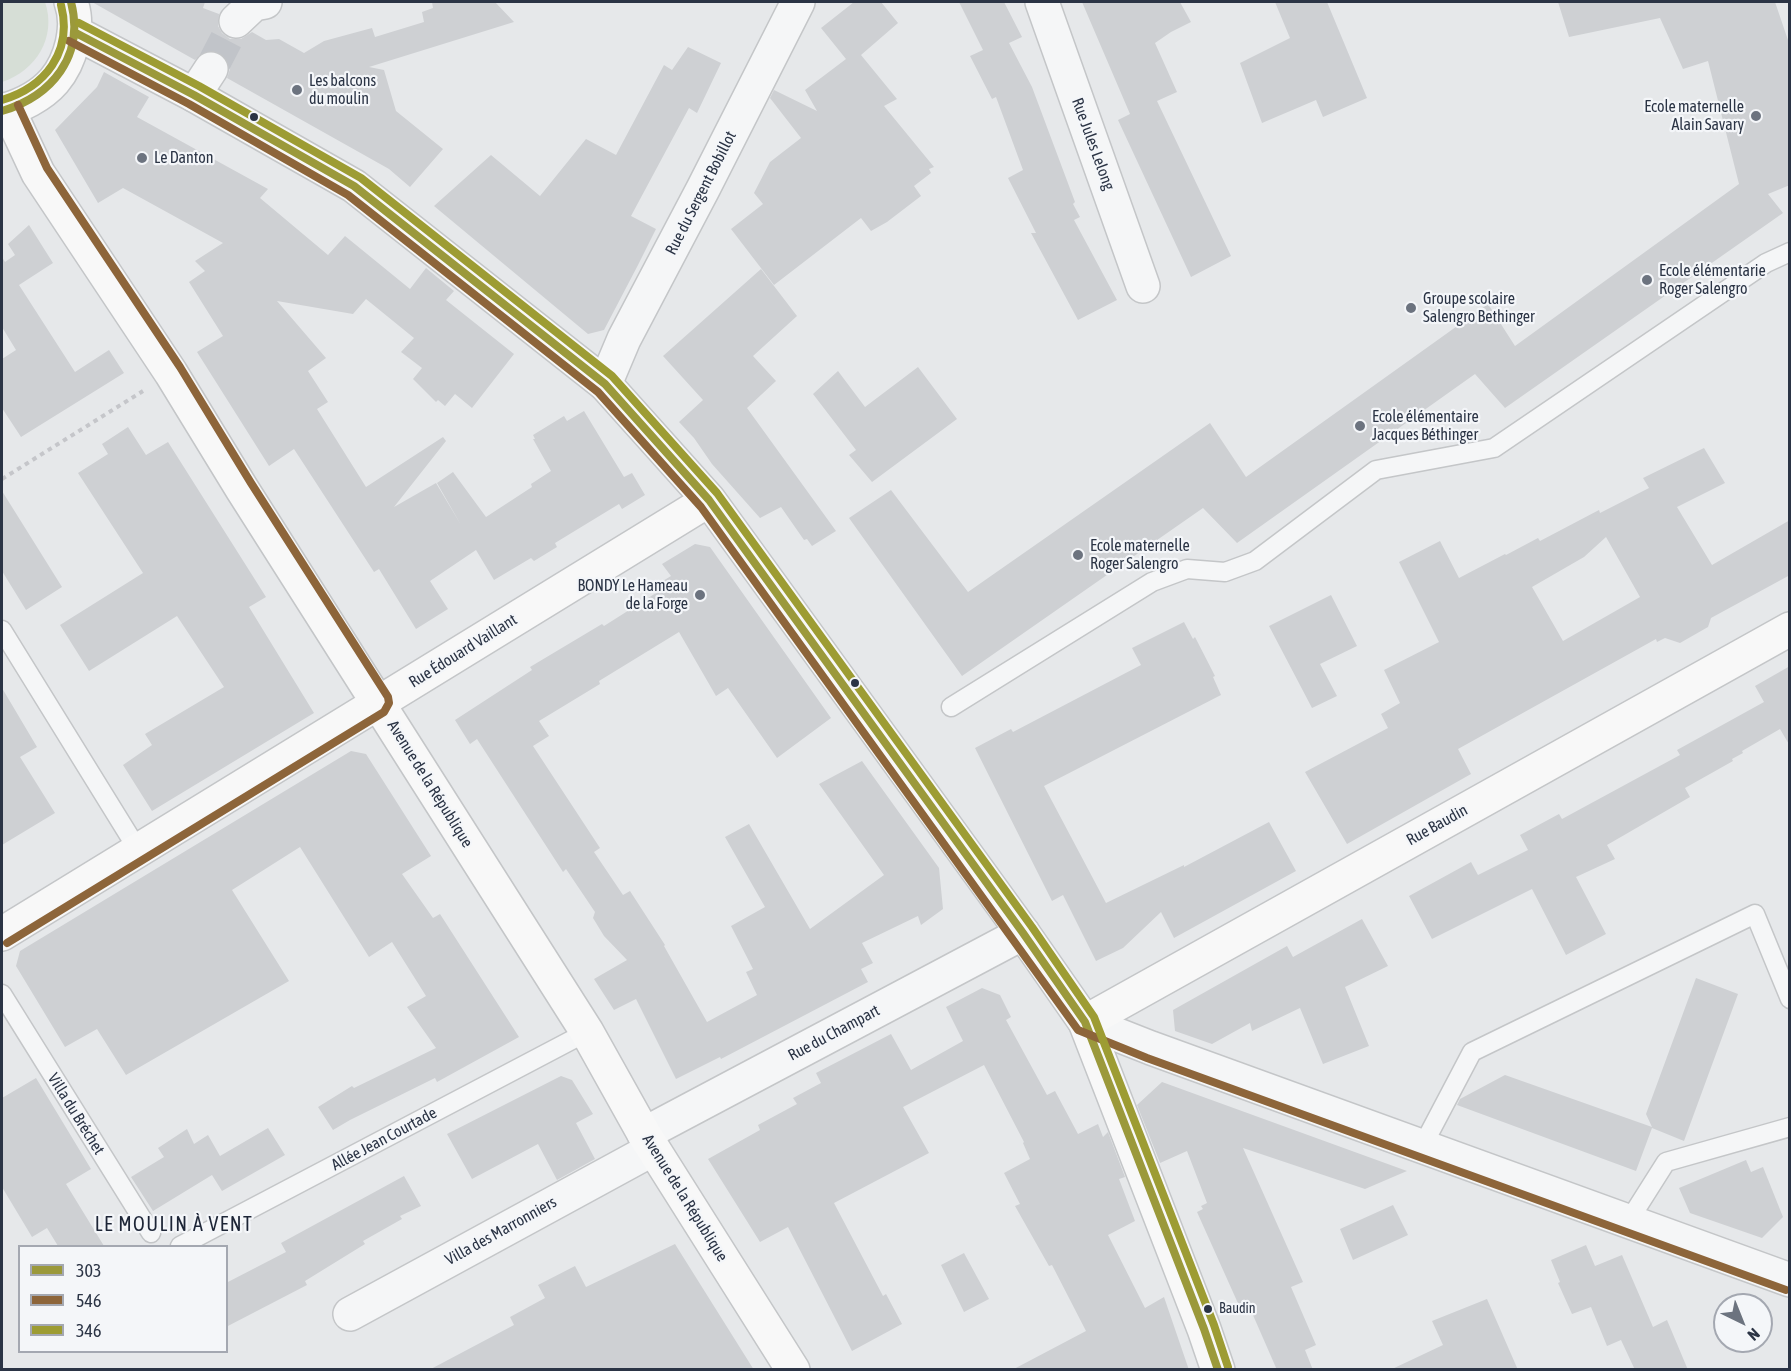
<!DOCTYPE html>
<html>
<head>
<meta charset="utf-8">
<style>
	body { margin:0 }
	#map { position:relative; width:1791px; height:1371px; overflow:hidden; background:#e6e8ea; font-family:"Asap Condensed",sans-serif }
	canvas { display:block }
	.frame { position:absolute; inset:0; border:3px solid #2b3445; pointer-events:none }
	.legend { position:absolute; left:18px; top:1245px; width:210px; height:108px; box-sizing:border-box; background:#f4f6f9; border:2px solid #a4a8b1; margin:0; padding:8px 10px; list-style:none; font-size:18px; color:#2b3445 }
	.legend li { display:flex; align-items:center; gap:12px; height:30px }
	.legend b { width:30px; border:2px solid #a4a8b1 }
	.north { position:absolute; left:1713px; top:1293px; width:60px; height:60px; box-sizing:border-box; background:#f4f6f9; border:2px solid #a4a8b1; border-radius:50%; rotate:137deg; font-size:16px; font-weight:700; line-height:24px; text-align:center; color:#2b3445 }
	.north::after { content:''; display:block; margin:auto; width:21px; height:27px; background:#6c737f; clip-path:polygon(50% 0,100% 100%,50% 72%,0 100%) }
</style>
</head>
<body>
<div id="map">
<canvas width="1791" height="1371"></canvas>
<div class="frame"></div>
<ul class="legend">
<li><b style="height:8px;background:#9b993b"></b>303</li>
<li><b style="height:8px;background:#8d653a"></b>546</li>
<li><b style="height:8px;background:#9d9c33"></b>346</li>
</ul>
<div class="north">N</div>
</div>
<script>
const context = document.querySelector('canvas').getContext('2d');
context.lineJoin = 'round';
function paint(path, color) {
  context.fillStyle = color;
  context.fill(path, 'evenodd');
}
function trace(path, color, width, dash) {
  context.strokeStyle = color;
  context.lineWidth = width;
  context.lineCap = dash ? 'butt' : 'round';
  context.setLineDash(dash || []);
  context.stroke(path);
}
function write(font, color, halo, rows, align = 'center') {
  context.font = font + ' "Asap Condensed",sans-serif';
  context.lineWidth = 4.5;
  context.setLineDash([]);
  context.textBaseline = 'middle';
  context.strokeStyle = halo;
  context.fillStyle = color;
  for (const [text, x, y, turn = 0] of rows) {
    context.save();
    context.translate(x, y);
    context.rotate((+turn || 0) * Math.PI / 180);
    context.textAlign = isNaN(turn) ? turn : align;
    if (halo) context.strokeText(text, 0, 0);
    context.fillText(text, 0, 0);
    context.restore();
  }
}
paint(new Path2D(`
	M2,2H45C57,37 36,71 2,82Z`), '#d6ded6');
paint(new Path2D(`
	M92,2H205L203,8L219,14L218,26L222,33L230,39H241L252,32L266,40L279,39L304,53L324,41L372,28L375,37L424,22L422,12L433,8L432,2H495L514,22L369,67L384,70L396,111L443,149L410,187L389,169L227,78L230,69L228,61L221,53L213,50L203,52L195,60Z
	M854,2H881L898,23L861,55L897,99L884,106L934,167L929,169L931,173L914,186L921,196L887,222L871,231L861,218L774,285L731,229L763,204L754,193L770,162L801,138L770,98L774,90L817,111L805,90L846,59L821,28Z
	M959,2H1004L1022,37L1009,43L1032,87L1075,202L1073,204L1080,217L1074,220L1117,300L1078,320L1031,233H1036L1008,178L1023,170L996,97L992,99L970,56L983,50Z
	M1082,2H1180L1191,22L1171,32L1155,43L1177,92L1157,101L1231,256L1191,277L1118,120L1130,114Z
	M1275,2H1327L1367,98L1323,117L1316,100L1262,123L1240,63L1290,38Z
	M1558,2H1775L1790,46V185L1768,194L1783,213L1505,408L1475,374L1237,543L1203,508L962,676L849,518L891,490L968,592L1210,423L1246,477L1488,304L1515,346L1739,184L1708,61L1683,69L1660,18L1569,37Z
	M688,47L721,63L697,113L689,108L631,216L656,229L638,265L604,330L588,334L434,206L491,155L540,196L586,139L616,155L664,65L672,70Z
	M104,72L149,97L137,117L268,189L260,198L328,255L345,236L410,289L426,268L454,291L446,300L514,354L472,408L455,394L445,406L438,400L436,402L413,379L422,368L401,352L414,338L366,299L353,314L277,301L326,358L308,371L328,402L317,409L366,487L443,437L446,441L394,507L436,483L461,525L437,483L453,472L486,517L532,487L531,484L551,471L533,439H535L533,435L564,416L567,421L584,411L624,477L632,473L645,495L622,509L619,504L555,543L557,547L534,561L531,558L494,580L476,550L430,581L448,609L416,629L379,569L374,572L294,449L269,466L197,352L223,336L189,282L205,271L195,261L223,243L123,188L98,203L55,130L97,87Z
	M29,225L53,263L19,285L75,372L109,350L124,373L21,437L2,408V359L16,350L2,327V257L5,262L15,255L8,244Z
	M761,269L797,316L753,356L776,381L747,408L836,531L812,546L807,539L804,540L781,507L760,518L712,464L694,438L679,422L703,400L663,356Z
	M918,367L957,419L872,482L849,455L856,450L813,394L838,371L865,407Z
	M128,427L146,455L168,442L266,597L249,607L314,713L152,811L123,765L152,745L145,734L224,687L177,616L89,671L60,625L143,573L78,473L108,454L102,444Z
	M1704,448L1725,483L1677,507L1712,565L1790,520V575L1711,618L1708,627L1680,643L1665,638L1657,642L1656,639L1458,749L1471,774L1347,844L1305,772L1388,728L1381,714L1400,703L1384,670L1439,642L1399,562L1440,541L1459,578L1505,554L1506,555L1538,538L1540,541L1599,510L1600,513L1649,488L1643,478ZM1606,537L1640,597L1563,641L1532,587L1584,557Z
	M2,491L62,587L26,610L2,571Z
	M695,544L710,547L831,718L777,758L728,688L716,696L679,632L599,681L600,684L539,721L549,736L533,746L600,848L594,852L623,895L630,891L665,945L664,946L707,1022L757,995L746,972L753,969L731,926L765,907L725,837L749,824L810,929L884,875L819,784L862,761L939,868L943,909L921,925L918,916L862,943L873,963L861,969L868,982L721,1059L720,1057L676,1079L636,999L614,1010L594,979L627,960L604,936L593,918L595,912L566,869L563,872L477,739L470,744L455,720L532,670L530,667L602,624L604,626L656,593L653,587L671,576L662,564Z
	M1331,595L1357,646L1320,664L1337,696L1312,708L1269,626Z
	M1184,622L1193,639L1195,637L1215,676L1213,677L1221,695L1044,786L1106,903L1184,865V867L1269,822L1296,871L1174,938L1161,912L1123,948L1096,961L1063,895L1052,901L975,748L1011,729L1013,732L1141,665L1132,648Z
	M1790,666V746L1780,729L1742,751L1743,753L1732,759L1733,761L1685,788L1690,797L1607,845L1615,859L1576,877L1606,934L1566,955L1532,889L1432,939L1409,896L1471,862L1478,875L1528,850L1520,835L1559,814L1562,819L1680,755L1677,750L1764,702L1755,686Z
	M2,688L37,747L20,757L55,813L2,845Z
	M351,751L366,754L431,856L402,874L433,918L440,914L519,1037L437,1082L435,1078L350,1120L333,1130L318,1107L352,1086L354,1088L436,1048L407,1007L426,996L392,942L369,957L300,847L232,890L289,981L126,1075L97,1029L65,1047L16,966L20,951Z
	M1362,919L1388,966L1345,987L1369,1046L1323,1064L1300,1008L1252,1031L1250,1023L1212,1044L1175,1031L1173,1010L1287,946L1293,957Z
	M1696,978L1738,994L1684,1141L1652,1128L1636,1171L1457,1105L1460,1099L1505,1075L1652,1127L1646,1114Z
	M982,988L1000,995L1011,1017L1006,1020L1047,1095L1055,1091L1078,1134L1098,1124L1103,1137L1108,1132L1125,1177L1119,1179L1135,1221L1108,1235L1145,1308L1164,1297L1189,1370H1012L1086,1331L1052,1265L1049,1266L1015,1206L1020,1204L1004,1173L1030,1159L1023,1143L1024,1142L984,1065L903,1107L929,1153L834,1203L883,1296L886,1294L902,1324L852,1351L788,1227L760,1242L708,1159L760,1130L758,1125L797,1104L793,1098L821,1083L816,1073L891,1034L911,1070L963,1041L946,1007Z
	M561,1076L572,1080L593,1114L576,1123L595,1159L557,1180L538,1144L472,1179L447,1134Z
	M36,1078L91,1169L66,1184L104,1246H58L47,1228L32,1237L2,1187V1098Z
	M1162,1082L1407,1171L1365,1189L1243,1148L1303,1282L1291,1287L1316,1345L1305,1350L1313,1370H1277L1249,1306L1241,1310L1197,1212L1203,1209L1201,1206L1207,1203L1187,1151L1160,1163L1137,1105Z
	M268,1128L285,1155L222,1191L212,1175L153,1211L131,1177L164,1157L158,1148L187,1129L194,1144L208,1135L220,1156Z
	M1746,1160L1751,1172L1763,1167L1783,1217L1762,1238L1690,1213L1679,1188Z
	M404,1176L421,1206L400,1216L402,1219L363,1241L365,1244L305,1281L307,1285L226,1327V1283L286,1252L281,1243Z
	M1393,1205L1408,1235L1353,1260L1340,1229Z
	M675,1244L754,1370H429L514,1325L510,1317L545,1298L538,1285L575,1266L586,1287Z
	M1586,1245L1595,1266L1622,1255L1653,1327L1667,1320L1688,1370H1635L1621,1340L1607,1346L1591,1307L1572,1314L1558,1283L1560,1282L1551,1260Z
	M964,1253L989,1299L964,1312L941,1265Z
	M1487,1299L1518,1370H1390L1443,1345L1432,1321Z`), '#ced0d3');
trace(new Path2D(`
	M211,69L236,21`), '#c1c4c9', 33, [33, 16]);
const lane = new Path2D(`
	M2,630L138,850
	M951,707L1152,582L1187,569L1225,572L1255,561L1376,470L1494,448L1766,263L1790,252
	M2,994L151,1233
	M1422,1147L1472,1052L1755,914L1790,999
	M1628,1222L1666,1162L1790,1127
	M180,1246L587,1032`);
const street = new Path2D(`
	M1042,2L1143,286
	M236,21L254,4L265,2
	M194,95L211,69
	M605,384L624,339L703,189L798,2
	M1085,1022L1151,1048L1790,1280
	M644,1134L1023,933
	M350,1314L653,1149`);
const secondary = new Path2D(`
	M74,32L194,95L354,186L605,384L709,500L1023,933L1085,1022L1204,1329L1218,1370
	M8,109L38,173L171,373L242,489L587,1032L644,1134L793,1370
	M2,111C20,106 41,96 54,81C71,61 80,27 71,2
	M2,934L709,500
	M1085,1022L1790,629`);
trace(lane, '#c4c6c8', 21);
trace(street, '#c4c6c8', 36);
trace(secondary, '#c4c6c8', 36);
trace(new Path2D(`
	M2,479L143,391`), '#c5c6ca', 4, [4.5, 4.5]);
trace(lane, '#f5f6f7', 18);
trace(street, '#f5f6f7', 33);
trace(secondary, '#f8f8f8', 33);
trace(new Path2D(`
	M74,32L194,95L354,186L605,384L709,500L1023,933L1085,1022L1204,1329L1218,1370
	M2,111C52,96 85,56 71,2`), '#9b993b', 8);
trace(new Path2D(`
	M69,41L189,104L348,195L598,392L701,507L1078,1030L1147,1058L1786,1290
	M7,943L384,712L389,703L388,697L251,483L180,367L47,168L18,105`), '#8d653a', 8);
trace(new Path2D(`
	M79,23L199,86L361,178L612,376L717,493L1032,927L1094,1017L1214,1325L1228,1367
	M2,100C45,87 73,52 61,5`), '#9d9c33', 8);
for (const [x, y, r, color] of [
	[297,90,6,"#6c737f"],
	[1756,116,6,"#6c737f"],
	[254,117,5,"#2b3445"],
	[142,158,6,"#6c737f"],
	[1647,280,6,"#6c737f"],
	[1411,308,6,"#6c737f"],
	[1360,426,6,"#6c737f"],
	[1078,555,6,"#6c737f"],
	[700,595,6,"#6c737f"],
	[855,683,5,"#2b3445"],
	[1208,1309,5,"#2b3445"]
]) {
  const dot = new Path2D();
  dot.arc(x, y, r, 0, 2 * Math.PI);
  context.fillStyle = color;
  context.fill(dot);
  trace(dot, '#f4f6f9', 2);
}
write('14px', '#2b3445', '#f4f6f9', [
	["Baudin",1219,1309]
], 'left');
write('16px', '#2b3445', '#f4f6f9', [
	["Les balcons",309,81],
	["du moulin",309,99],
	["Ecole maternelle",1744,107,"right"],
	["Alain Savary",1744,125,"right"],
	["Le Danton",154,158],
	["Ecole élémentarie",1659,271],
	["Roger Salengro",1659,289],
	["Groupe scolaire",1423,299],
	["Salengro Bethinger",1423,317],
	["Ecole élémentaire",1372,417],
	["Jacques Béthinger",1372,435],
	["Ecole maternelle",1090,546],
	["Roger Salengro",1090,564],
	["BONDY Le Hameau",688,586,"right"],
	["de la Forge",688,604,"right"]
], 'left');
write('16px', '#2b3445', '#f4f6f9', [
	["Rue Jules Lelong",1093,144,70],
	["Rue du Sergent Bobillot",701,193,-63],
	["Rue Édouard Vaillant",463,651,-32],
	["Avenue de la République",430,784,58],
	["Rue Baudin",1437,825,-29],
	["Rue du Champart",834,1033,-28],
	["Villa du Bréchet",76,1114,58],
	["Allée Jean Courtade",384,1139,-28],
	["Avenue de la République",685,1198,58],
	["Villa des Marronniers",501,1231,-29]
]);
context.letterSpacing = '1.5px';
write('20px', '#1d2536', '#f4f6f9', [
	["LE MOULIN À VENT",174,1225]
]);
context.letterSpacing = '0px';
</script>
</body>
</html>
